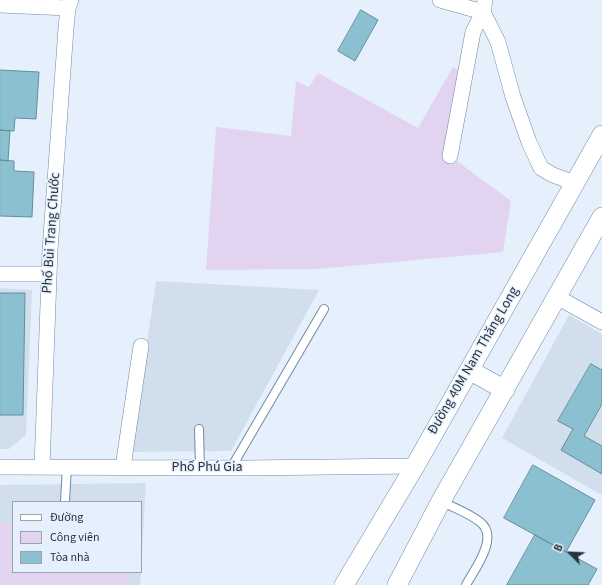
<!DOCTYPE html>
<html>
<head>
<meta charset="utf-8">
<style>
	body { margin:0 }
	#map { position:relative; width:602px; height:585px; overflow:hidden; background:#e5f0fc; font-family:"Source Sans 3",sans-serif }
	canvas { display:block }
	.legend { position:absolute; left:12px; top:501px; width:130px; height:72px; box-sizing:border-box; background:#e5f0fc; border:1px solid #99a4af; margin:0; padding:5px 7px; list-style:none; font-size:12px; color:#26313c }
	.legend li { display:flex; align-items:center; gap:8px; height:20px }
	.legend b { width:20px; border:1px solid #99a4af }
	.north { position:absolute; left:550px; top:533px; width:40px; height:40px; -webkit-text-stroke:3px #e5f0fc; paint-order:stroke; rotate:294deg; font-size:11px; font-weight:700; line-height:16px; text-align:center; color:#26313c }
	.north::after { content:''; display:block; margin:auto; width:14px; height:18px; background:#26313c; clip-path:polygon(50% 0,100% 100%,50% 72%,0 100%) }
</style>
</head>
<body>
<div id="map">
<canvas width="602" height="585"></canvas>
<ul class="legend">
<li><b style="height:5px;background:#fff"></b>Đường</li>
<li><b style="height:11px;background:#e2d3f1"></b>Công viên</li>
<li><b style="height:11px;background:#8bc0d0"></b>Tòa nhà</li>
</ul>
<div class="north">B</div>
</div>
<script>
const context = document.querySelector('canvas').getContext('2d');
context.lineJoin = 'round';
function paint(path, color) {
  context.fillStyle = color;
  context.fill(path, 'evenodd');
}
function trace(path, color, width, dash) {
  context.strokeStyle = color;
  context.lineWidth = width;
  context.lineCap = dash ? 'butt' : 'round';
  context.setLineDash(dash || []);
  context.stroke(path);
}
function write(font, color, halo, rows, align = 'center') {
  context.font = font + ' "Source Sans 3",sans-serif';
  context.lineWidth = 3;
  context.setLineDash([]);
  context.textBaseline = 'middle';
  context.strokeStyle = halo;
  context.fillStyle = color;
  for (const [text, x, y, turn = 0] of rows) {
    context.save();
    context.translate(x, y);
    context.rotate((+turn || 0) * Math.PI / 180);
    context.textAlign = isNaN(turn) ? turn : align;
    if (halo) context.strokeText(text, 0, 0);
    context.fillText(text, 0, 0);
    context.restore();
  }
}
paint(new Path2D(`
	M156,281L319,290L231,451L131,452Z
	M0,288L32,290L26,435L9,449H0Z
	M569,315L602,334V495L502,438Z
	M146,483L141,568V502H13V572H141L140,585H0V485Z`), '#d1dfed');
paint(new Path2D(`
	M453,67L466,74L450,156L511,201L503,252L318,269L206,270L216,127L291,136L296,81L309,87L318,73L418,128Z
	M0,522H13V572H129V585H0Z`), '#e2d3f1');
const building = new Path2D(`
	M361,10L378,20L355,61L338,51Z
	M0,70L39,72L36,119L15,118L14,131L0,130Z
	M0,130L10,131L8,161L0,160Z
	M0,160L14,161V171L34,172L32,217L0,216Z
	M0,293H25L23,415H0Z
	M591,364L602,370V404L584,436L602,446V474L561,450L573,429L558,421Z
	M533,465L595,500L566,552L504,518Z
	M535,535L597,569L588,585H507Z`);
paint(building, '#8bc0d0');
trace(building, '#658e9b', 1);
const service = new Path2D(`
	M199,429L200,468
	M231,468L324,309
	M65,501L67,467
	M441,501C454,508 469,513 480,522C500,537 474,570 466,585`);
const minor = new Path2D(`
	M440,0L483,12L473,32L450,156
	M485,0L483,12L498,42L513,97L529,142L541,168L553,175L575,183
	M0,5L68,8
	M0,274H49
	M557,297L602,322
	M0,467L245,468L415,466
	M42,467L50,250L66,28L68,8L71,0
	M123,467L141,346`);
const tertiary = new Path2D(`
	M469,370L505,390
	M344,585L415,466L602,135
	M397,585L441,501L602,217`);
trace(service, '#708aa4', 10);
trace(minor, '#708aa4', 16);
trace(tertiary, '#708aa4', 20);
trace(service, '#fff', 8);
trace(minor, '#fff', 15);
trace(tertiary, '#fff', 19);
write('14px', '#26313c', '#e5f0fc', [
	["Phố Bùi Trang Chước",52,233,-86],
	["Đường 40M Nam Thăng Long",474,361,-60],
	["Phố Phú Gia",207,468]
]);
</script>
</body>
</html>
